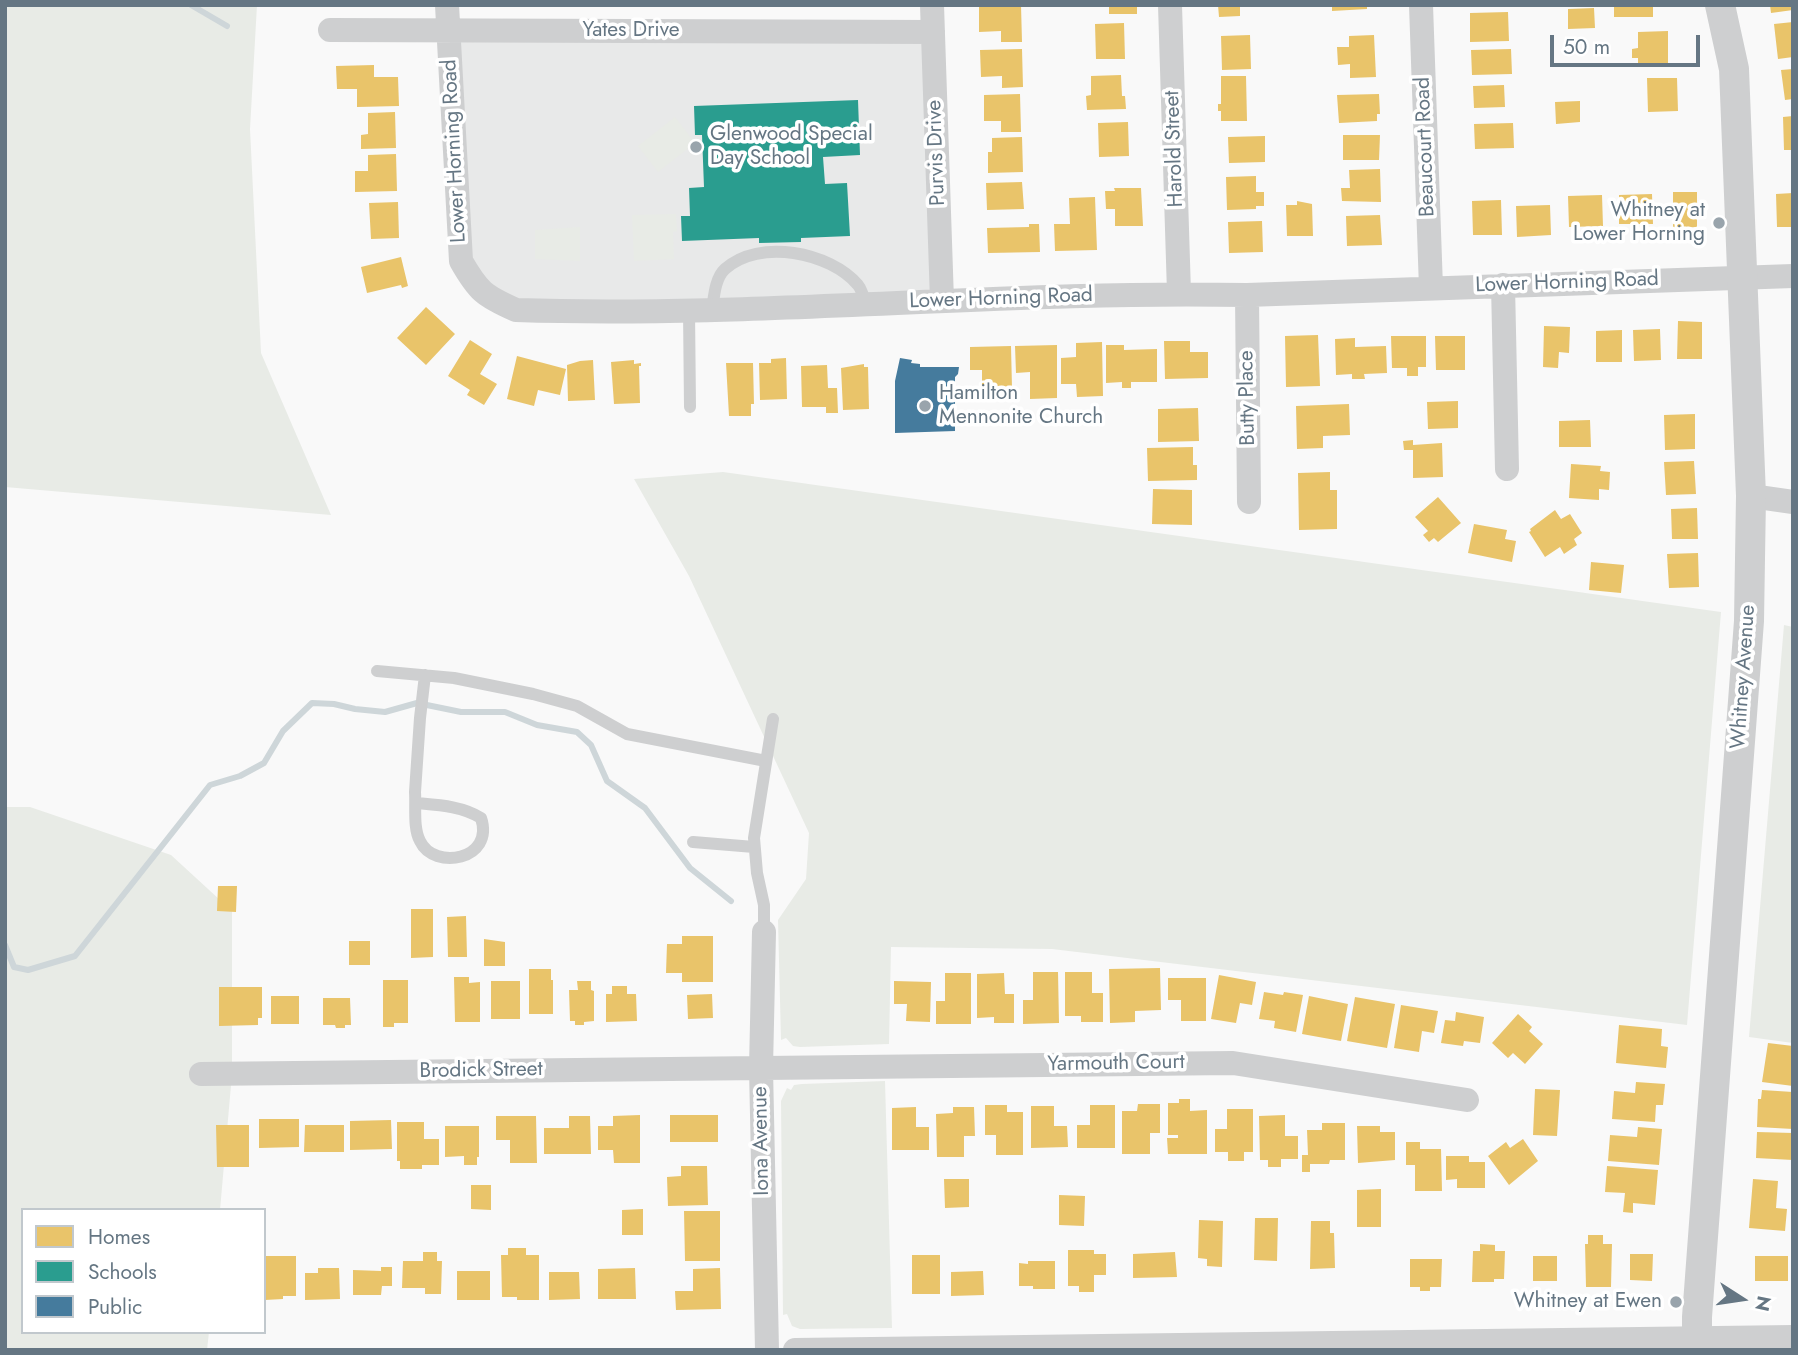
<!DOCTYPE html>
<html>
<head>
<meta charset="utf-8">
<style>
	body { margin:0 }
	#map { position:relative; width:1798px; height:1355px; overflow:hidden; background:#f9f9f9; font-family:Jost,sans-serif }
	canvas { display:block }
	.frame { position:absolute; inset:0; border:7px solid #657683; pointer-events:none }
	.legend { position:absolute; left:21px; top:1208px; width:245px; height:126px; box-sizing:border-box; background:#fff; border:2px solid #c1c8cd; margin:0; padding:9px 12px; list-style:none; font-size:21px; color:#657683 }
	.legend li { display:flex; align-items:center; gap:14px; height:35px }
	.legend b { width:35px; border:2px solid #c1c8cd }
	.north { position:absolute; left:1707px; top:1264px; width:70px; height:70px; -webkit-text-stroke:5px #fff; paint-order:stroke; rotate:102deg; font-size:19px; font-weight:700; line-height:28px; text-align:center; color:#657683 }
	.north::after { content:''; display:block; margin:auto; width:24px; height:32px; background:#657683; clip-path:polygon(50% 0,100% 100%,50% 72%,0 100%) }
	.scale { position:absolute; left:1550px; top:35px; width:150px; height:32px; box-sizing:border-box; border:4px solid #657683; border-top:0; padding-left:9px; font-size:21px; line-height:24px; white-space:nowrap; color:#657683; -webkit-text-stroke:5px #fff; paint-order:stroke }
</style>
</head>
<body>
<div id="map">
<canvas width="1798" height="1355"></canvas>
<div class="frame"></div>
<ul class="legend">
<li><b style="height:19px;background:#e9c46a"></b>Homes</li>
<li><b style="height:19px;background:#2a9d8f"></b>Schools</li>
<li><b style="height:19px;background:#457b9d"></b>Public</li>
</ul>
<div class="north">N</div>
<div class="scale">50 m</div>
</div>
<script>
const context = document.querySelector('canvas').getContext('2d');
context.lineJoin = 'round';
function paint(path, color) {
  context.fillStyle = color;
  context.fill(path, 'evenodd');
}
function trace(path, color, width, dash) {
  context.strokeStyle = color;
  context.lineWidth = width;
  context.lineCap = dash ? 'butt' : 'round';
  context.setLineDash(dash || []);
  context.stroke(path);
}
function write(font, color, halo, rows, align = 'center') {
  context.font = font + ' Jost,sans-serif';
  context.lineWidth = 7;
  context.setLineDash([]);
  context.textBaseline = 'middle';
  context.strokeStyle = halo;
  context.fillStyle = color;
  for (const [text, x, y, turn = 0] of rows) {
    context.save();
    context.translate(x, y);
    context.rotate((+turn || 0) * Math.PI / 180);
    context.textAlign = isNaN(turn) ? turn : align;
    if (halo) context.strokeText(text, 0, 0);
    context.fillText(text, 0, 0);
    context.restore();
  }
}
paint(new Path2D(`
	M449,32L931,34L940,299L516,308L463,260Z`), '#e8e9e9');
paint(new Path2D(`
	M5,5H257L250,129L261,353L331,515L5,487Z
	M675,117L695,143L658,172L638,146Z
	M676,214L677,231L673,232L674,259L634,261L632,215Z
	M580,227V261L535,259V230Z
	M723,472L1721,612L1687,1025L1052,949L891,947L889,1044L800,1047L793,1046L786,1038L781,1040L778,920L806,879L809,833L689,576L634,479Z
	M1784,625L1793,627V1043L1749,1037Z
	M5,807H30L171,855L232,911V1074L220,1210H23V1332H209L207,1350H5Z
	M885,1081L892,1328L800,1329L792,1326L787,1314L783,1315L781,1101L787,1088L791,1090L794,1085L802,1084Z`), '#e8ebe6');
paint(new Path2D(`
	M979,5H1021L1022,42H1001V31L979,32Z
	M1109,5H1137V14H1109Z
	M1218,5H1240V16L1219,17Z
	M1332,5H1367V9L1332,11Z
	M1614,5H1653V17H1614Z
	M1770,5H1793V10L1771,13Z
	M1594,8L1595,28L1568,29V9Z
	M1508,12L1509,41L1470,42V13Z
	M1793,22V57L1778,59L1774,24Z
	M1124,23L1125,59H1096L1095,24Z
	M1668,31V65L1638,66V58H1632V49L1638,48V32Z
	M1250,35L1251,69L1222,70L1221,36Z
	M1374,35L1376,77L1350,78V64L1338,65L1337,47H1349V36Z
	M1022,49L1023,87L1002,88V76L981,77L980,50Z
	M1511,49L1512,74L1472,75L1471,50Z
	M374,65V77H398L399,106L357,107V89H337L336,66Z
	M1793,69V99L1785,100L1781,70Z
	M1121,75L1122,96H1125L1126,109L1087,110L1086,96L1091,95V76Z
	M1221,76H1246L1247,121H1221V111H1218V104H1221Z
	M1647,78H1677L1678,111L1648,112Z
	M1504,85L1505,107L1474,108L1473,86Z
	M1020,94L1021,132H1001V121H984V95Z
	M1379,94L1380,114H1377V121L1339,123L1337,95Z
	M1580,101V122L1556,124L1555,102Z
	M395,112L396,148L361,149V135L368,134V113Z
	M1793,116V150H1784L1783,117Z
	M1128,122L1129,156L1099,157L1098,123Z
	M1513,123L1514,148L1475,149L1474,124Z
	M1343,135H1380L1379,160H1343Z
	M1265,136V162L1229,163L1228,137Z
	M1022,137L1023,172L988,173V152H992V138Z
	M396,154L397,191L355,192V171H368V155Z
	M1380,169L1381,202L1342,201L1341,188H1350L1349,170Z
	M1256,176V192H1264V206H1256V209L1227,210L1226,177Z
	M1022,182L1024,209L987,210L986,183Z
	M1114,188H1141L1143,226H1115V209H1106L1105,191H1115Z
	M1673,192H1697V227L1673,228Z
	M1793,193V227H1777L1776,194Z
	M1652,194L1653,224H1619V195Z
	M1602,195L1603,226L1569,227L1568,196Z
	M1095,197L1097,250L1055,251L1054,224H1070L1069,198Z
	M1501,200L1502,235H1473L1472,201Z
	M1297,201L1312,204L1313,236H1287L1286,205H1297Z
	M398,202L399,238L371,239L369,203Z
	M1550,205L1551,235L1517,237L1516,206Z
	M1380,215L1382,245L1347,246L1346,216Z
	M1262,221L1263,252L1229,253L1228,222Z
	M1029,224H1039L1040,252L988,253L987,228L1029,227Z
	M401,257L408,286L402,288L401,285L367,293L361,267Z
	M426,307L455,334L426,365L397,338Z
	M1678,321L1702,322V359H1677Z
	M1544,326L1570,327L1569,353L1559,352L1558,368L1543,367Z
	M1660,329L1661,360L1634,361L1633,330Z
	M1622,330V362H1596V331Z
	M1318,335L1320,386L1286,387L1285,336Z
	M1391,336H1426V367H1418V376H1407V368H1392Z
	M1435,336H1465V370H1436Z
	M1355,338V347L1386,346L1387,373L1364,374L1365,379H1352V374L1336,375L1335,339Z
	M470,340L492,354L480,374L497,384L484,405L467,395L470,390L448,376Z
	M1164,341H1190V352H1208V378L1165,379Z
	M1102,342L1103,396L1077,397L1076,384H1061V358L1076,357V343Z
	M1057,345V398L1030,399V372L1016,373L1015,346Z
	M1106,345H1124V350L1157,349V382H1131V388H1122V382L1106,383Z
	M1011,346L1012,388L982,389V370H970V347Z
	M517,356L566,369L560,395L538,390L534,406L507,399Z
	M786,358L787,399L760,400L759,363H771V359Z
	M593,360L595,400L568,401L567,365L580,361Z
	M634,360V364L641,363V366H639L640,403L614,404L611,362Z
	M726,363H753L754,404H751V416H729Z
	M864,364V367H868L869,409L843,410L841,368Z
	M827,365L828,388H837L838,413H826V407H802L801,366Z
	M1458,401V428L1428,429L1427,402Z
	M1349,404L1350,435L1323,436V448L1297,449L1296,406Z
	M1198,408L1199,441L1158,442V409Z
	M1695,414V449L1665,450L1664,415Z
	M1590,420L1591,447H1559V421Z
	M1413,440V445L1442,443L1443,477L1413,478V450H1404L1403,441Z
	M1193,447V465H1197V480L1148,481L1147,448Z
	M1694,461L1696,494L1666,495L1664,462Z
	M1571,464L1601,466L1600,471L1610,472L1609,490L1599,489V500L1569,498Z
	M1330,472V490H1337V529L1299,530L1298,473Z
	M1153,489L1192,490V525L1152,524Z
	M1438,497L1461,523L1438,542L1434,538L1429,542L1423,535L1428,531L1415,517Z
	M1697,508L1698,539H1672L1671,509Z
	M1555,510L1561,519L1570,514L1582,533L1574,539L1577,545L1564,554L1560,547L1545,557L1529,532L1531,531L1530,529Z
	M1474,524L1507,530L1505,539L1516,541L1512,562L1468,553Z
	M1698,553L1699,587L1669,588L1667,554Z
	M1591,562L1624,565L1621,593L1589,590Z
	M218,886H237L236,912L217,911Z
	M411,909H433V957L411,958Z
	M466,916L467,957H448L447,917Z
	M682,936H713V982H682V973H666L667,944H682Z
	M484,939L505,942V966H484Z
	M349,941H370V965H349Z
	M1160,968L1161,1010L1135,1011V1022L1110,1023L1109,969Z
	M529,969H551V980H553V1014H529Z
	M1033,972H1058L1059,1023L1023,1024V1000H1033Z
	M1065,972H1092V993H1103V1022H1081V1016H1065Z
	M945,973H971V1024H936V1001H945Z
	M1004,973L1005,994H1014V1023H994V1017L977,1018V974Z
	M1219,975L1256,982L1252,1005L1240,1003L1236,1023L1211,1019Z
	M454,977H469V983L480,982V1022H455Z
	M1168,978H1206V1021H1181V1000H1168Z
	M383,980H408V1023H394V1027H383Z
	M491,981H520V1019H491Z
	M577,981H591V990L594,991V1021L584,1022V1025H575V1021H570L569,990H578Z
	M894,981L931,982L930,1022L906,1021L907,1004H894Z
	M612,986H627V994H636L637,1021L606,1022V994H612Z
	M219,987H262V1018H258V1025L219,1026Z
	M1264,992L1283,995L1284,992L1303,995L1296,1032L1274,1028L1275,1021L1259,1019Z
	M712,994L713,1018L688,1019L687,995Z
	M271,996H299V1024H271Z
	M1309,996L1348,1004L1341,1041L1302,1034Z
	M1355,997L1395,1004L1387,1048L1347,1041Z
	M323,998H350L351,1025H345V1028H336L335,1025H323Z
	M1401,1005L1438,1011L1434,1033L1422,1031L1419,1052L1394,1048Z
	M1456,1012L1484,1017L1480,1043L1464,1041L1463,1046L1441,1043L1445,1020L1455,1021Z
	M1518,1014L1532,1027L1529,1031L1543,1044L1525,1064L1513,1053L1508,1058L1492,1043Z
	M1619,1025L1662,1029L1661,1046L1668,1047L1666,1068L1616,1063Z
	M1768,1043L1793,1046V1086L1762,1082Z
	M1636,1082L1665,1084L1663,1105H1656L1655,1122L1612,1119L1614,1091L1635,1093Z
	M1535,1089L1560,1090L1557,1136L1533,1135Z
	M1762,1090L1793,1092V1129L1757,1127L1758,1099H1761Z
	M1179,1099H1190V1111L1207,1110V1154H1168L1167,1138H1178V1135H1168V1103H1179Z
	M1138,1104H1160V1133H1150V1154H1122V1111H1137Z
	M985,1105H1007V1112H1023V1155H996V1135H985Z
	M1090,1105H1115V1148H1077V1125H1090Z
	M1031,1106H1054V1126H1067L1068,1147L1031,1148Z
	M916,1107V1127H929V1150H892V1108Z
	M953,1107H974L975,1136H964V1157H937L936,1114L953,1113Z
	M1227,1109H1253V1152H1244V1161H1228V1152H1215V1129H1227Z
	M640,1115V1163H614L613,1150H598V1126H613V1116Z
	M670,1115H718V1142H670Z
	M1285,1115V1136H1298V1159H1281V1167H1268V1160H1260L1259,1116Z
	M496,1116H536L537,1163H510V1140H496Z
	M569,1116H590L591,1154H544V1128H569Z
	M259,1119H299V1147L259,1148Z
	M391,1120L392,1149L350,1150V1121Z
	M397,1122H424V1139H439V1165H422V1169H400V1161H397Z
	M1322,1123H1345V1160H1330L1329,1164H1310V1172H1302V1155H1308L1307,1130H1322Z
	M216,1125H249V1167H217Z
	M305,1125H344V1152H304Z
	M445,1126H479V1157H477V1165H464V1156L445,1157Z
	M1357,1126H1380V1132H1395V1160L1358,1163Z
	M1638,1127L1662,1129L1659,1165L1608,1161L1610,1135L1637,1137Z
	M1757,1132L1793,1133V1160L1756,1158Z
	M1523,1139L1538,1161L1509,1185L1488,1156L1506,1142L1510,1148Z
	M1406,1142H1420V1149H1441L1442,1191H1415V1165H1406Z
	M1446,1156H1469V1162H1485V1188H1457V1179L1446,1180Z
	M681,1166H707L708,1205L668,1206L667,1177L681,1176Z
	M1607,1166L1658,1170L1655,1205L1633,1203V1213L1623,1212L1625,1193L1605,1192Z
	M944,1179H969V1207L945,1208Z
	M1753,1179L1778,1181L1776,1208L1787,1209L1785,1231L1749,1228Z
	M471,1185H491V1210L471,1209Z
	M1381,1189V1227H1357V1190Z
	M1059,1195L1085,1196L1084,1226L1059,1225Z
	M643,1209V1235H622V1210Z
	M684,1211H720V1261H685Z
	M1255,1218H1278L1277,1261L1254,1260Z
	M1199,1220L1223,1221L1222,1267L1207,1266V1259L1198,1258Z
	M1311,1221H1330V1233H1334L1335,1268L1310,1269Z
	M1588,1235H1603V1244H1612L1611,1287H1586L1585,1244H1588Z
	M1480,1244L1495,1245V1251H1505L1504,1279H1494V1282H1472L1473,1251H1480Z
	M508,1248H526V1255H539V1300H517V1297H502L501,1255H508Z
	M1068,1250H1094V1254H1106V1275H1094V1292H1079V1286H1068Z
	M423,1252H437V1261H442L441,1294H425V1288H402L403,1261H423Z
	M1175,1252L1177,1277L1133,1278V1254Z
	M1630,1254H1653L1652,1281L1630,1280Z
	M912,1255H940V1294H912Z
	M264,1256H296V1296H283V1299L265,1300Z
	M1533,1256H1557V1281H1533Z
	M1755,1256H1788V1281H1755Z
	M1410,1259H1442L1441,1287H1430V1291H1420V1287H1410Z
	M1028,1261H1055V1289H1033V1286H1019V1263L1028,1264Z
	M381,1267H392V1286H382L381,1295H353V1270L381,1271Z
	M318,1268H339L340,1299L305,1300V1273H318Z
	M635,1268L636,1299H598V1269Z
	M720,1268L721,1309L676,1310L675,1291H693V1269Z
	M457,1271H490V1300H457Z
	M983,1271L984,1295L951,1296V1272Z
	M549,1272H579L580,1299L549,1300Z`), '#e9c46a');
paint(new Path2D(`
	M858,100L860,155L823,157L825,184L847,183L850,236L801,238V242L759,243V238L682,241L681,216H690L689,188L704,187L702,135H695L694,106Z`), '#2a9d8f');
paint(new Path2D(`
	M900,358L912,360L911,363L920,364V367H959L958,374L955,377V431L895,433V381Z`), '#457b9d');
trace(new Path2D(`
	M191,5L227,26
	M5,945L14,967L28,970L75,956L210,785L240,776L264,763L283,731L312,703L334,704L355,709L385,712L417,703L461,712H505L537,725L577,732L591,745L607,781L645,808L690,868L731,901`), '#ced6d9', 6);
trace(new Path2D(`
	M689,310L690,407
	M712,310C714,297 715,278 725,269C759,238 830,252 858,285C862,290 864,298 866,305
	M377,671L454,678L533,694L577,706L627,734L766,761
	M416,803C438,805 462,806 481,818C495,860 434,871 420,841C413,828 416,807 415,792L420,718L425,675
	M693,842L754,847
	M764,932V905L757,873L754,838L773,719`), '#cecfd0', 12);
trace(new Path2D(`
	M447,5L461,261C478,291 484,296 516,310C760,318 1003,290 1247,295L1793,276
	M932,5L942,301
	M1170,5L1179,293
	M1421,5L1431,288
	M330,30L933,32
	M1503,285L1507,469
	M1247,295L1249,502
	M1751,496L1793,502
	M764,932L761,1068L767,1350
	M201,1074L1233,1063L1467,1100
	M795,1350L1793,1337`), '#cecfd0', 24);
trace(new Path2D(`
	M1697,1350V1317L1749,621L1751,496L1734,69L1720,5`), '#cecfd0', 30);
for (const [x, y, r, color] of [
	[696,147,7,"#99a4ac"],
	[1719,223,7,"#99a4ac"],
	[925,406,7,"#99a4ac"],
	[1676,1302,7,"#99a4ac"]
]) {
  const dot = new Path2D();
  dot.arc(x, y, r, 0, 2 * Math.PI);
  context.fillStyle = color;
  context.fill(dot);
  trace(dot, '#fff', 2.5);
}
write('21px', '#657683', '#fff', [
	["Yates Drive",631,31],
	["Beaucourt Road",1426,147,-92],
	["Harold Street",1175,149,-92],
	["Lower Horning Road",455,151,-93],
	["Purvis Drive",937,153,-92],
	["Lower Horning Road",1567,283,-2],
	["Lower Horning Road",1001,299,-2],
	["Butty Place",1248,398,-91],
	["Whitney Avenue",1744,677,-86],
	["Yarmouth Court",1116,1064,-1],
	["Brodick Street",481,1071,-1],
	["Iona Avenue",762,1141,-91]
]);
write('21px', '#657683', '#fff', [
	["Glenwood Special",710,135],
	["Day School",710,159],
	["Whitney at",1705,211,"right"],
	["Lower Horning",1705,235,"right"],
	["Hamilton",939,394],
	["Mennonite Church",939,418],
	["Whitney at Ewen",1662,1302,"right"]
], 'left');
</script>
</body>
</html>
